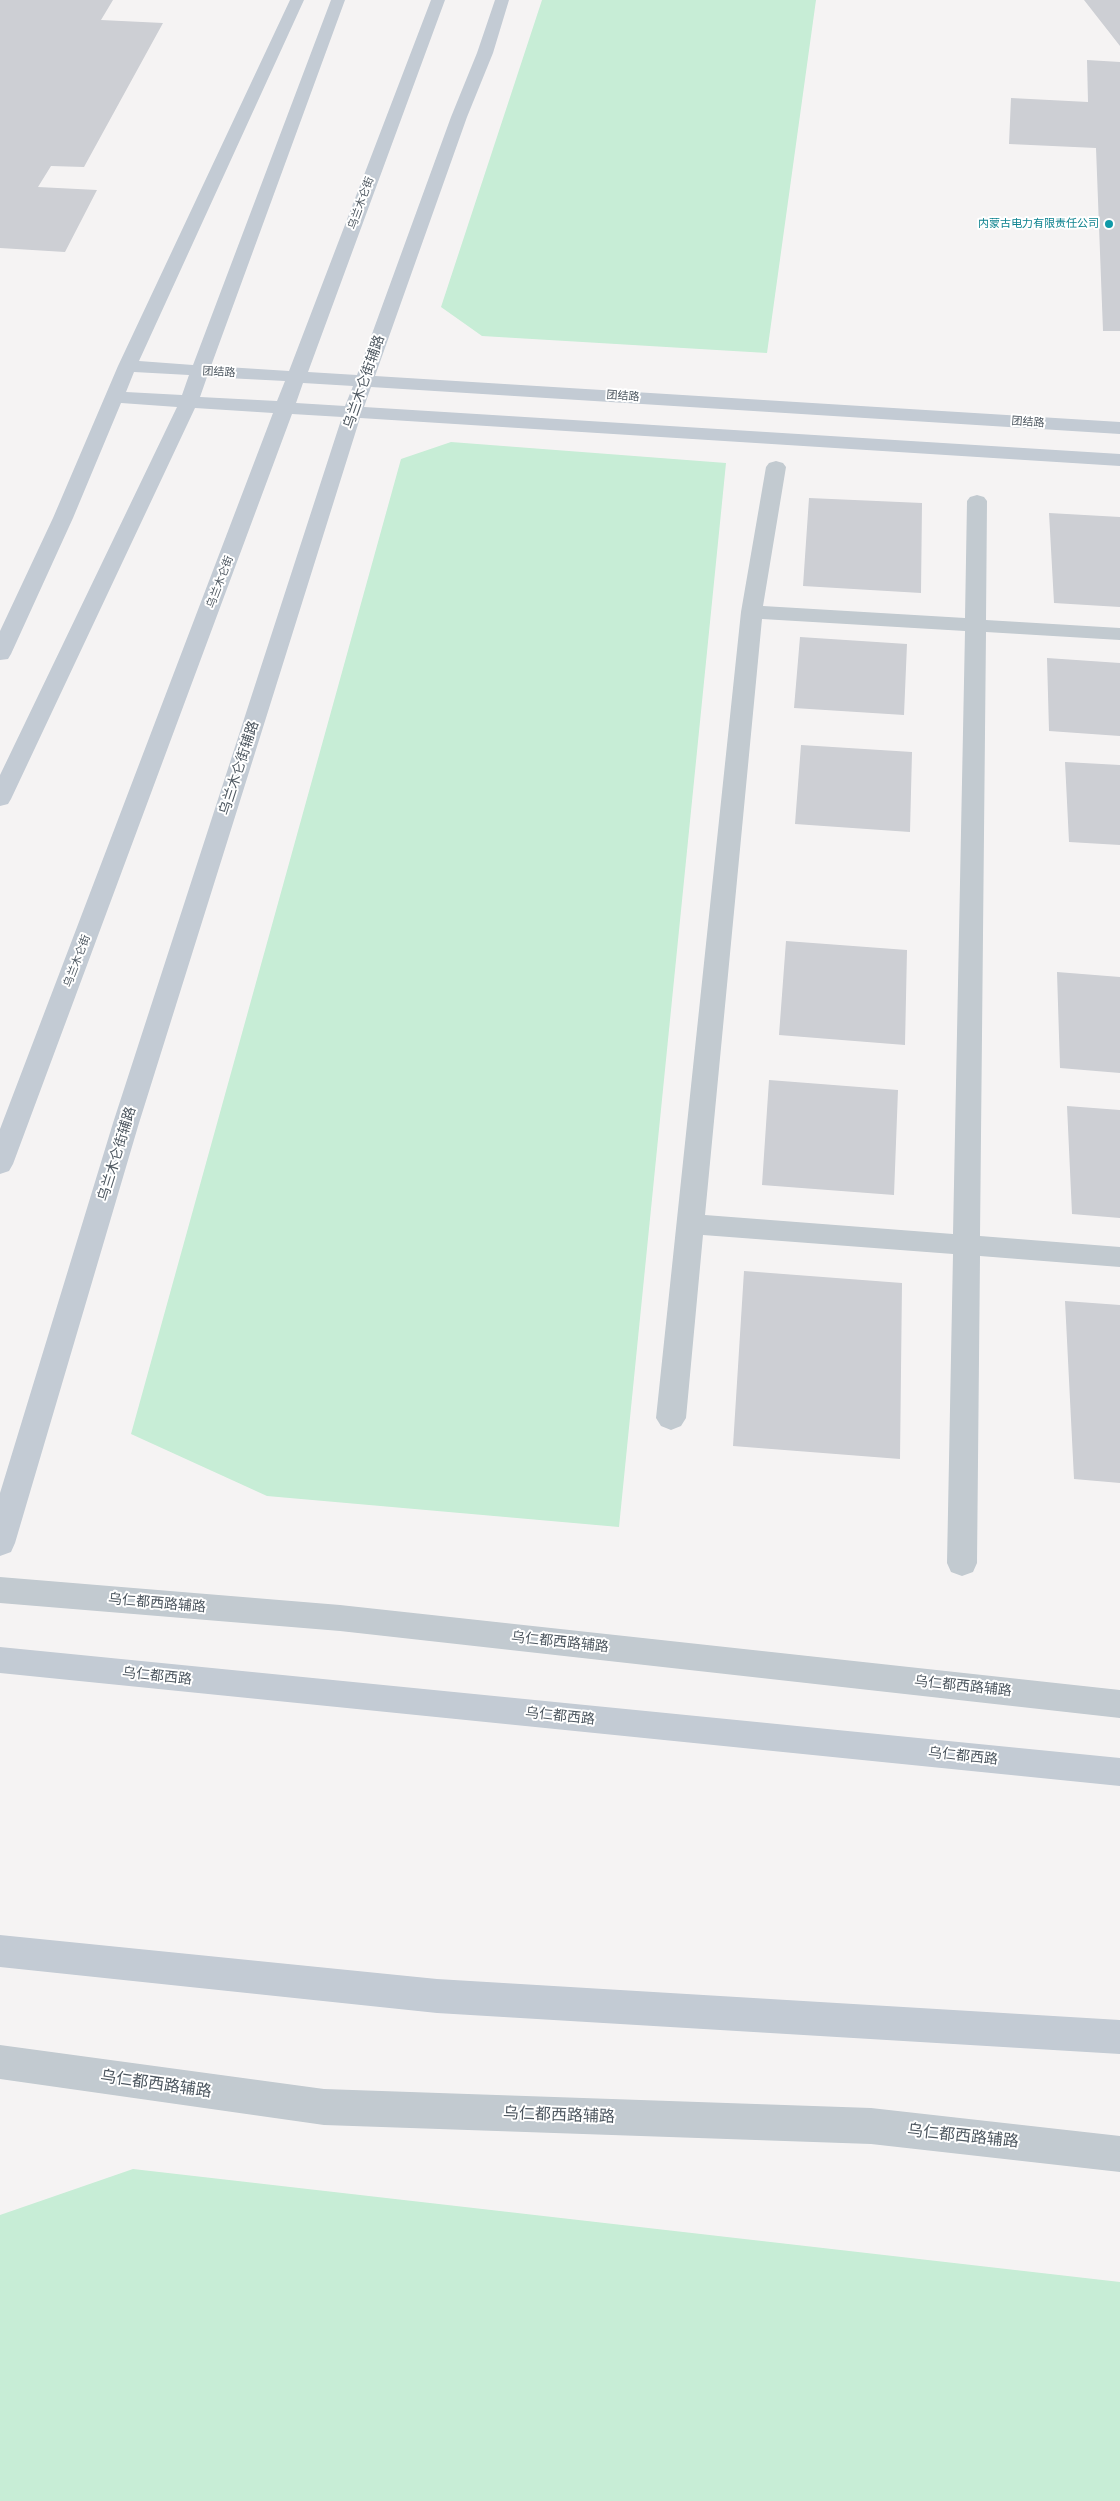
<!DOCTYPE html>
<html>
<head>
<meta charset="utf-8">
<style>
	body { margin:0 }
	canvas { display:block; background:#f5f3f3 }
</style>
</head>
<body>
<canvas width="1120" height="2501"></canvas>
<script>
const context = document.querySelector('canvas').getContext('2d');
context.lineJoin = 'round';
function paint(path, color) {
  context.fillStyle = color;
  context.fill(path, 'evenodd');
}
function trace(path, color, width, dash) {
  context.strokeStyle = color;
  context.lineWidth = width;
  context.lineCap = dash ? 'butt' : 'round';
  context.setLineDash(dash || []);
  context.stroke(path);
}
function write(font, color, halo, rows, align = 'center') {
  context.font = font + ' "Public Sans","Noto Sans SC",sans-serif';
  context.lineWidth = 4;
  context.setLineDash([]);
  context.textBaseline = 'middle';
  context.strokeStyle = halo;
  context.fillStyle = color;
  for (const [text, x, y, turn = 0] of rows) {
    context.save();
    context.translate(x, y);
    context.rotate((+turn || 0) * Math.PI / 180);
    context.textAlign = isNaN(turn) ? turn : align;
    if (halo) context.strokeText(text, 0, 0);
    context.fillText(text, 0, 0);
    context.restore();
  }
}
paint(new Path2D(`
	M542,0H816L767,353L482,336L441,307Z
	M451,442L726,463L619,1527L267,1496L131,1434L401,459Z
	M133,2169L1120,2282V2501H0V2215Z`), '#c7edd6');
paint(new Path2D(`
	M0,0H113L101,20L163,23L84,167L51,166L38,187L97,190L65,252L0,248Z
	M1084,0H1120V46Z
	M1087,60L1120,62V331H1103L1096,148L1009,144L1011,98L1088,102Z
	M809,498L922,503L921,593L803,586Z
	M1049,513L1120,517V607L1054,603Z
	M800,637L907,644L904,715L794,708Z
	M1047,658L1120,663V736L1049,731Z
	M801,745L912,752L910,832L795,824Z
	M1065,762L1120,765V845L1069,842Z
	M786,941L907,950L905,1045L779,1035Z
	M1057,972L1120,977V1073L1060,1068Z
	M769,1080L898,1090L894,1195L762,1185Z
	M1067,1106L1120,1110V1218L1072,1214Z
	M744,1271L902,1283L900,1459L733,1446Z
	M1065,1301L1120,1305V1483L1074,1479Z`), '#cdcfd4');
paint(new Path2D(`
	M0,1577L340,1605L1120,1690V1718L340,1631L0,1603Z
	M0,2045L324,2089L871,2108L1120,2136V2172L871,2144L324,2125L0,2079Z`), '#c2cad0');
paint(new Path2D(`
	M776,461L783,463L786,467L763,606L965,618L967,501L970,497L977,495L984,497L987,501L986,620L1120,628V640L986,632L980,1236L1120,1247V1267L980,1256L977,1563L973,1572L962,1576L951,1572L947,1563L953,1254L703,1235L686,1418L681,1426L671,1430L661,1426L656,1418L741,612L766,467L769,463ZM762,619L965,631L953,1234L705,1215Z`), '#c2cad0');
paint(new Path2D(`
	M290,0H304L139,361L193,365L331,0H345L211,366L289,371L431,0H445L308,372L357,375L451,117L477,53L495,0H509L493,53L467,117L375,376L1120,422V434L371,387L364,407L1120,454V466L360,418L139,1123L15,1543L11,1552L0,1556V1493L113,1123L342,417L292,414L13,1164L9,1171L0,1174V1129L273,413L195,408L11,799L8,804L0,806V775L177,407L121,403L73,518L11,654L8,659L0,660V631L53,518L118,366ZM134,372L189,375L182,395L126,392ZM207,377L285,381L277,401L200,397ZM303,383L353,386L345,406L296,403Z
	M0,1647L1120,1758V1786L0,1673Z
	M0,1935L437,1979L1120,2020V2054L437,2013L0,1967Z`), '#c3cbd4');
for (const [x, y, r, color] of [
	[1109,224,5,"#0f9aa8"]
]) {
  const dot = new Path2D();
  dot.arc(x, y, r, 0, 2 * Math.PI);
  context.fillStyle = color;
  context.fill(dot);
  trace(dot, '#fff', 2);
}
write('11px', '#4c565f', '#fff', [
	["乌兰木仑街",361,203,-70],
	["团结路",219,372,3],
	["团结路",623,396,4],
	["团结路",1028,422,4],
	["乌兰木仑街",220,582,-69],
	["乌兰木仑街",77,961,-69]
]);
write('11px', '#0d838f', '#fff', [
	["内蒙古电力有限责任公司",1099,224]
], 'right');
write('14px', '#4c565f', '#fff', [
	["乌兰木仑街辅路",364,382,-71],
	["乌兰木仑街辅路",239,768,-72],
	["乌兰木仑街辅路",117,1154,-73],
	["乌仁都西路辅路",157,1603,5],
	["乌仁都西路辅路",560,1642,6],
	["乌仁都西路",157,1676,6],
	["乌仁都西路辅路",963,1686,6],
	["乌仁都西路",560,1716,6],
	["乌仁都西路",963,1756,6]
]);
write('16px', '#4c565f', '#fff', [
	["乌仁都西路辅路",156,2084,8],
	["乌仁都西路辅路",559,2115,2],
	["乌仁都西路辅路",963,2136,6]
]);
</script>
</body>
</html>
